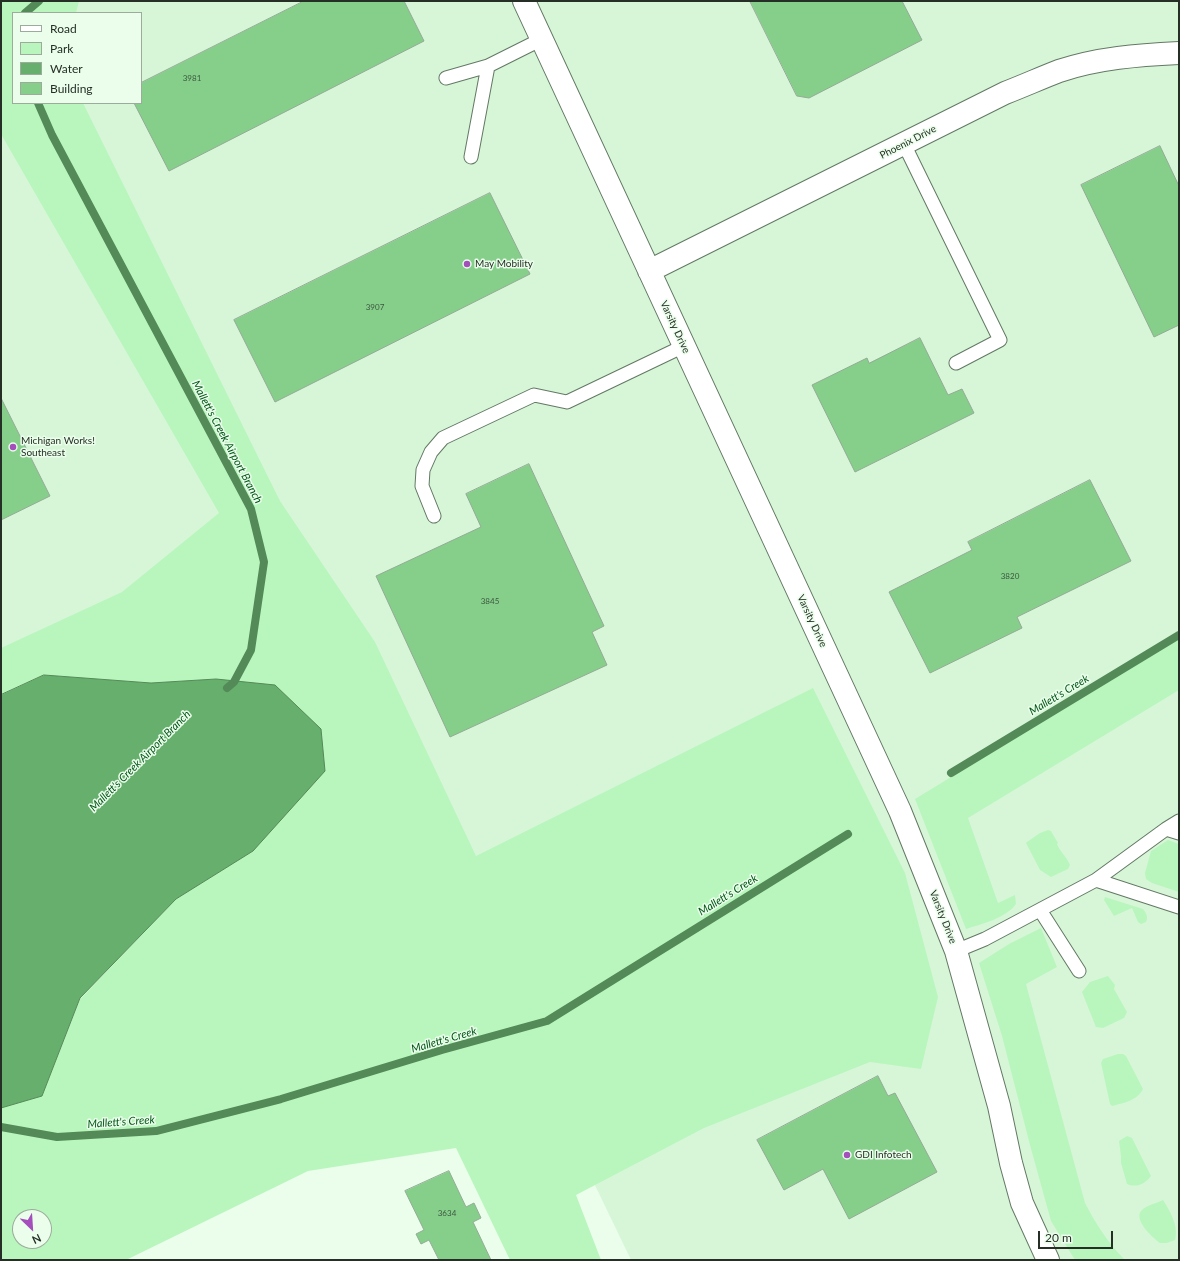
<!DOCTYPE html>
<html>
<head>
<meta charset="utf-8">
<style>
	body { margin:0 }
	#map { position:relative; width:1180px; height:1261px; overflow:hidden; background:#eafeeb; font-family:Lato,sans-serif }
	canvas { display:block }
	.frame { position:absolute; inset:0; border:2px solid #262f26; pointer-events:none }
	.legend { position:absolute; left:12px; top:12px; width:130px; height:92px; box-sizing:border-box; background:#eafeeb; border:1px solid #9cab9c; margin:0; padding:5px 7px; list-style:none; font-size:12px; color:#262f26 }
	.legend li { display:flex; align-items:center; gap:8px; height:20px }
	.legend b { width:20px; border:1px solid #9cab9c }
	.north { position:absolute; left:12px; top:1209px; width:40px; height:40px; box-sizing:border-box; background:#eafeeb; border:1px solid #9cab9c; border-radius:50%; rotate:155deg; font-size:11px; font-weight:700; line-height:16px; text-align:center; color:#262f26 }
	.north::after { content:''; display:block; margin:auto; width:14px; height:18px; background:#a54fbc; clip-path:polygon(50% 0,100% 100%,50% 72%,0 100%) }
	.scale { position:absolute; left:1038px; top:1231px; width:75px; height:18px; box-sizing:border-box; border:2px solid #262f26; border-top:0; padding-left:5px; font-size:12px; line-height:14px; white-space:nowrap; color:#262f26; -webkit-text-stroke:3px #eafeeb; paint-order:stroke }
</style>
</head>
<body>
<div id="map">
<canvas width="1180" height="1261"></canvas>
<div class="frame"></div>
<ul class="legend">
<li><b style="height:5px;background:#fff"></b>Road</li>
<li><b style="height:11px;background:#b9f6bd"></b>Park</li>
<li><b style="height:11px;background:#67af6d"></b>Water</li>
<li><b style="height:11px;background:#85cf8b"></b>Building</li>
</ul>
<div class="north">N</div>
<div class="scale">20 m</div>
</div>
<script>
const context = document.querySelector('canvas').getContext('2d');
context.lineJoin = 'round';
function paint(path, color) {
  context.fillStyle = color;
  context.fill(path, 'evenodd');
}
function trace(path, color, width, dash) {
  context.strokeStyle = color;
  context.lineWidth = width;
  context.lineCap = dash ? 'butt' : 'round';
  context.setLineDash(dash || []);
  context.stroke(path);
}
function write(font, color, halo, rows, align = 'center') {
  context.font = font + ' Lato,sans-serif';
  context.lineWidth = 3;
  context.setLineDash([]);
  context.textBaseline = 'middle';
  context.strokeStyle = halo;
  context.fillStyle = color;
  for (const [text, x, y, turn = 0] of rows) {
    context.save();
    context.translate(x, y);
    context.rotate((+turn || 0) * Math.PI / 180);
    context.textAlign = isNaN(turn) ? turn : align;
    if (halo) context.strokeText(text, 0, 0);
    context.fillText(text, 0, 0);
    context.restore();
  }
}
paint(new Path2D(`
	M1,1H1179V1260H631L279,529L1,671ZM13,13H141V103H13Z`), '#d7f6d8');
paint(new Path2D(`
	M1,1H79L76,13H13V103H83L280,501L375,642L476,856L813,688L905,873L938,997L921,1069L870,1062L704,1128L576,1195L601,1260H510L456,1148L308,1171L126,1260H1V1108L42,1096L80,999L176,899L253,851L216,679L151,683L44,675L1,695V648L122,592L219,513L1,134ZM20,1217H44V1241H20Z
	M1179,638V690L968,818L998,903L1015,895L1016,904C1006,918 982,924 966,929L915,799Z
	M1048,830L1051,831L1058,843L1057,844C1060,852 1067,857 1070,865L1068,869L1051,877L1040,870L1026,843L1027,842L1040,833Z
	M1168,840L1179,844V892L1152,883L1146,879L1145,873L1151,851Z
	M1105,897L1143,909C1147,914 1148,917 1146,922L1141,924L1138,922L1132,908L1114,916L1104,900Z
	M1041,928L1057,967L1026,984L1085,1203C1096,1224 1108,1243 1125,1260H1075L1051,1221L1030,1145L1002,1036L979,963L1009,944Z
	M1108,976L1115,985L1114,989L1127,1012L1124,1018L1103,1028L1096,1027L1082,992L1090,982Z
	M1118,1054H1123L1126,1056L1143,1089C1137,1101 1123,1103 1112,1106L1110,1104L1101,1063L1103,1059Z
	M1127,1136L1132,1138L1151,1176C1145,1184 1137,1188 1127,1184L1121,1163V1156L1119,1141Z
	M1163,1200C1170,1211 1179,1226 1175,1240L1167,1243H1160C1153,1238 1132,1219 1142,1210C1147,1205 1157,1203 1163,1200Z`), '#b9f6bd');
const water = new Path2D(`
	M44,675L151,683L216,679L275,685L321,729L325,771L253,851L176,899L80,998L42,1096L1,1108V695Z`);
paint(water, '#67af6d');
trace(water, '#548958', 1);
trace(new Path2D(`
	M25,13L39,1
	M38,103L52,135L251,509L264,562L251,650L234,682L227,688
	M951,773L1179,635
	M1,1127L57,1137L156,1131L281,1099L442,1050L547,1021L848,834`), '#548958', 8);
const building = new Path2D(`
	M304,1H404L424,41L169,171L134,103H141V83Z
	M750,1H902L922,40L809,98L797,96Z
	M1160,146L1179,186V325L1154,337L1081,185Z
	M490,193L530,274L275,402L234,320Z
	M920,338L948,395L962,389L974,413L855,472L812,385L867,358L869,363Z
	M1,398L50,496L1,520Z
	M529,464L604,626L592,632L607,665L450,737L376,576L481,527L466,494Z
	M1090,480L1131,561L1017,617L1022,628L930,673L889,592L972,550L968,542Z
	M878,1076L888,1096L895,1093L937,1172L849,1219L823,1169L784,1190L757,1140Z
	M449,1171L466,1207L474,1203L481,1218L473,1222L491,1260H439L429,1240L421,1244L416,1234L424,1230L405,1191Z`);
paint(building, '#85cf8b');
trace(building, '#94ab95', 1);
const lane = new Path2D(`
	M446,78L488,66L542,39
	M904,144L1000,340L956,363
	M471,157L488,66
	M434,516L422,486L423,470L431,452L443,438L534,395L567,402L684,346
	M1179,821L1166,829L1179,833
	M1096,880L1166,829
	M1040,910L1079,971
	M956,951L985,939L1096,880L1179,907`);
const street = new Path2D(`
	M524,1L900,811L956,951L999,1106L1011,1163L1022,1203L1048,1260
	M649,271L1005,93C1023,86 1041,78 1059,71C1098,58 1138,55 1179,53`);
trace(lane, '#637864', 15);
trace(street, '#637864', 24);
trace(lane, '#fff', 13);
trace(street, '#fff', 22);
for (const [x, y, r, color] of [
	[467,264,4,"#a54fbc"],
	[13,447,4,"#a54fbc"],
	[847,1155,4,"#a54fbc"]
]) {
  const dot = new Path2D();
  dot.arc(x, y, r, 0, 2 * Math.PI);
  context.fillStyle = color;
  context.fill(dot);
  trace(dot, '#eafeeb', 1.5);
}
write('8px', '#3e573f', null, [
	["3981",192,78],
	["3907",375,307],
	["3820",1010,576],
	["3845",490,601],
	["3634",447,1213]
]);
write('10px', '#262f26', '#eafeeb', [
	["Phoenix Drive",908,142,-27],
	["Varsity Drive",675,327,65],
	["Varsity Drive",812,621,65],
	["Varsity Drive",943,917,68]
]);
write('10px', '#262f26', '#eafeeb', [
	["May Mobility",475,264],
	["Michigan Works!",21,441],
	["Southeast",21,453],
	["GDI Infotech",855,1155]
], 'left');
write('italic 11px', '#005416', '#eafeeb', [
	["Mallett's Creek Airport Branch",227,442,62],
	["Mallett's Creek",1059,695,-31],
	["Mallett's Creek Airport Branch",140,761,-45],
	["Mallett's Creek",728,895,-32],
	["Mallett's Creek",444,1040,-16],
	["Mallett's Creek",121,1122,-4]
]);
</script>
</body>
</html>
